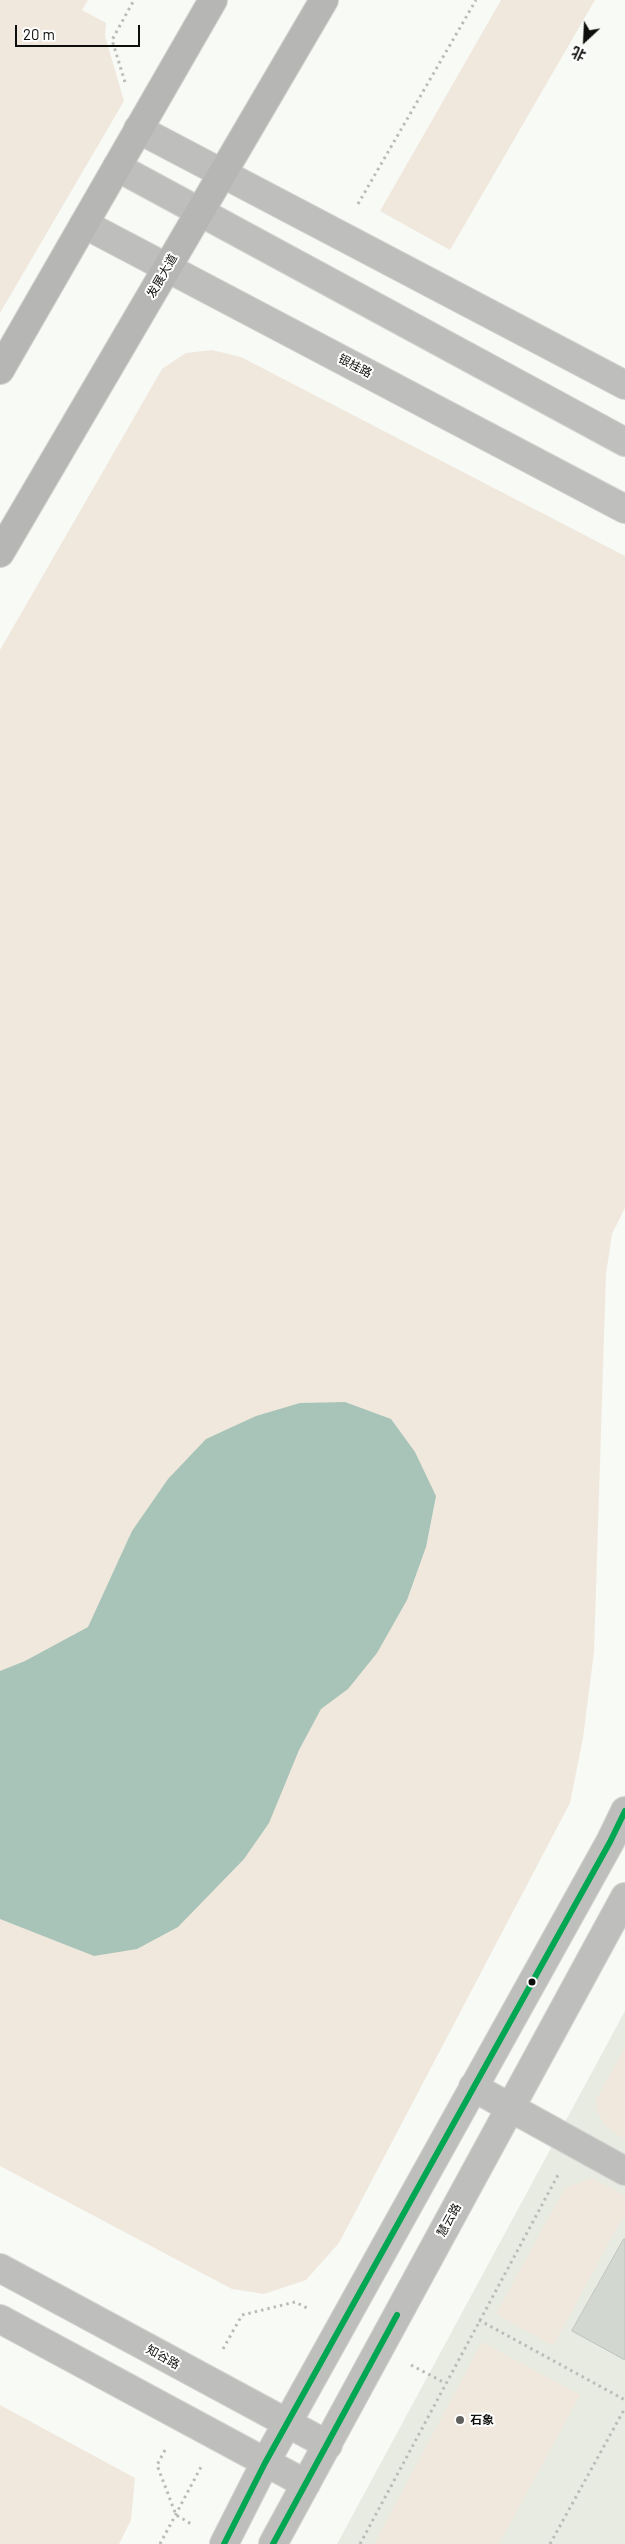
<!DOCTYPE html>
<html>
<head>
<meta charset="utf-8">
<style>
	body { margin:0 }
	#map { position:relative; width:625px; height:2544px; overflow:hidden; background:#f8faf6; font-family:Barlow,"Noto Sans SC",sans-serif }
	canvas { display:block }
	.north { position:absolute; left:560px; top:15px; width:50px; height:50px; -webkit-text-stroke:4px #fff; paint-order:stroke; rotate:205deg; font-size:14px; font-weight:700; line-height:20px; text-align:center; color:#0e0e0c }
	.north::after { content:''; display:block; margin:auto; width:18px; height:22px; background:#0e0e0c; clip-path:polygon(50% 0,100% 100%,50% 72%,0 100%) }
	.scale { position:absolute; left:15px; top:25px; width:125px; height:22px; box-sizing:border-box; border:2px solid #0e0e0c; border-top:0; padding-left:6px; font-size:15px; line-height:18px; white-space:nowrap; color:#0e0e0c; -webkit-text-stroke:4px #fff; paint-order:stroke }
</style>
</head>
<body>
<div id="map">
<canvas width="625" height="2544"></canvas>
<div class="north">北</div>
<div class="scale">20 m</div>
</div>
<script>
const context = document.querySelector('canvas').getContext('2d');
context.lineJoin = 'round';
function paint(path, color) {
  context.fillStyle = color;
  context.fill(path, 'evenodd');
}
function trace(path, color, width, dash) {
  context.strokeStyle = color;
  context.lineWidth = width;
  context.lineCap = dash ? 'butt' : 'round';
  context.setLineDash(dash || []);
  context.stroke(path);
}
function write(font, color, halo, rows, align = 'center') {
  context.font = font + ' Barlow,"Noto Sans SC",sans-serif';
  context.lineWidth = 4;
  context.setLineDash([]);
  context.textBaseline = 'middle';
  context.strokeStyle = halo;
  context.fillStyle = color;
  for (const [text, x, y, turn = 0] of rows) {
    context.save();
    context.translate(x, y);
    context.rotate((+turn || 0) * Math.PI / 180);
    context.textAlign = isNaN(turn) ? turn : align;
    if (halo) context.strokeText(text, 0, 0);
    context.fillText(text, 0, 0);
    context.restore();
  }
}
paint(new Path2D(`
	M625,2011V2544H337Z`), '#e8ebe2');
paint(new Path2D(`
	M0,0H88L82,10L106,23L105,36L124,101L0,313Z
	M501,0H595L450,250L380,211Z
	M212,350L241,357L625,556V1208L612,1234L606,1274L594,1652L583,1738L570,1803L339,2243L306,2280L264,2294L232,2289L0,2166V650L162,369L186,353Z
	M625,2047V2139C609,2131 596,2119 596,2100Z
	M592,2178L625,2196V2222L621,2220L553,2346L496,2314L565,2188Z
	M482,2342L580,2395L499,2544H374Z
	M0,2405L135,2478L131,2520L119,2544H0Z`), '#f0e8dd');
paint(new Path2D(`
	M345,1402L391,1419L415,1452L436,1496L426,1547L407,1600L377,1653L348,1689L321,1709L299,1750L269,1823L244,1859L178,1927L137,1949L94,1956L0,1919V1671L25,1661L88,1627L132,1531L168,1479L206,1439L256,1416L300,1403Z`), '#a8c4b8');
const building = new Path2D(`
	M624,2239H625V2360L572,2331Z`);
paint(building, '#d2d7d0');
trace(building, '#c0c1bf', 1);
const minor = new Path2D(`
	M138,129L625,385
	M117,167L625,442
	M84,224L625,509
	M473,2087L625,2171
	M0,2268L328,2445
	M0,2319L306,2484
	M224,2544L265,2463L610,1842L625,1811
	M273,2544L625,1897`);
const major = new Path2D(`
	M0,370L213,0
	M0,553L324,0`);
trace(minor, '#d3d3d1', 30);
trace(major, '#d3d3d1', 30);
trace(new Path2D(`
	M125,82L112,40L134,0
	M358,204L476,0
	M479,2320L625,2400
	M223,2349L242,2315L295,2302L309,2309
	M411,2365L445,2383
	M165,2450L157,2465L176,2515L193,2525
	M160,2544L201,2467
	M360,2544L558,2175
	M550,2544L625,2408`), '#bbbbb9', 3, [2.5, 4]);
trace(minor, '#bebebc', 28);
trace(major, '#b6b6b5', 28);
trace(new Path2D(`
	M224,2544L265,2463L610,1842L625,1811
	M273,2544L397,2315`), '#00a651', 6);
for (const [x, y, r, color] of [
	[532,1982,4.5,"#0e0e0c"],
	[460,2420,5,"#60615e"]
]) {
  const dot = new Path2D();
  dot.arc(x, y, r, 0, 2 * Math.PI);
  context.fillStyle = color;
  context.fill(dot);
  trace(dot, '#fff', 2);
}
write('12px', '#0e0e0c', '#fff', [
	["发展大道",162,276,-60],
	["银桂路",355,366,28],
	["慧云路",449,2220,-61],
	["知谷路",163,2357,29]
]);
write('bold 12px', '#0e0e0c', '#fff', [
	["石象",470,2420]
], 'left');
</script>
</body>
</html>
